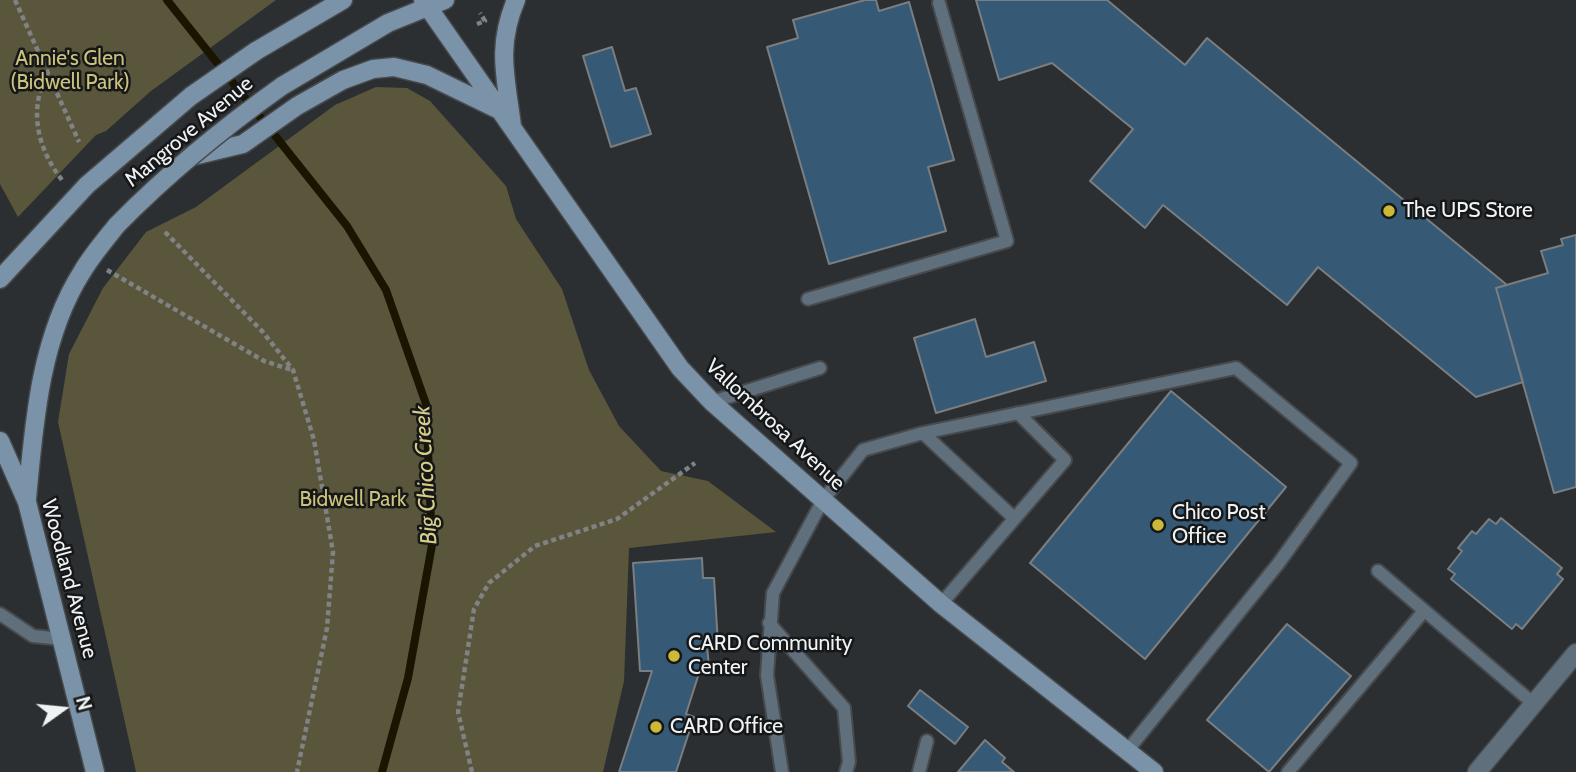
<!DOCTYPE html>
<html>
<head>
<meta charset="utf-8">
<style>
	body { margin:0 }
	#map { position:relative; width:1576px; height:772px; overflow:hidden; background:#2c2f32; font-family:Cabin,sans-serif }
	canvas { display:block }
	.north { position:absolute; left:28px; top:674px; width:70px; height:70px; -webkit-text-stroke:5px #151718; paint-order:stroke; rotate:75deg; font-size:19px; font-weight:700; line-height:28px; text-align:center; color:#f0f3f4 }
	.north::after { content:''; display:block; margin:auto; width:24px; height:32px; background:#f0f3f4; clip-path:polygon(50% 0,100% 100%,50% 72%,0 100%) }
</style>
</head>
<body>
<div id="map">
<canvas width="1576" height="772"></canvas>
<div class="north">N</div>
</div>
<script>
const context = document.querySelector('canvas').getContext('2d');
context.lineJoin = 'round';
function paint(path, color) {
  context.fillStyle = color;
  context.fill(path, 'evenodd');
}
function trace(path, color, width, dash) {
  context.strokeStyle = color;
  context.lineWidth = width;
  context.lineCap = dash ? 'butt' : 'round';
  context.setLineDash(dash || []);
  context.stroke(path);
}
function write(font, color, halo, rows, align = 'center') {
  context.font = font + ' Cabin,sans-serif';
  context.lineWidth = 5;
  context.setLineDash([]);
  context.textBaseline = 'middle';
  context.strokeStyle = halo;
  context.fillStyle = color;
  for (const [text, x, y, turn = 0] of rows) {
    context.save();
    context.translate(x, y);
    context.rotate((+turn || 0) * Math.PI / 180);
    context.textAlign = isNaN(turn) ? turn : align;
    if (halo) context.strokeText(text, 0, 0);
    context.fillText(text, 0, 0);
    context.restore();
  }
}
paint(new Path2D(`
	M0,0H276L151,91L106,131L96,135L18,217L0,184Z
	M376,87L407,88L430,101L506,186L516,219L562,289L589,370L619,426L661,471L708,481L776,532L629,548L624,681L603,772H136L58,422L69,354L103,288L146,232L196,207L335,105Z`), '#5a563b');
trace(new Path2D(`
	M167,0L347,226L386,290L426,404L432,545L408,678L382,772`), '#1a1500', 8);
const building = new Path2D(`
	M865,0H876L879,11L909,2L954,160L928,167L946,231L829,264L767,47L798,38L793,20Z
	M976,0H1107L1185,65L1207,38L1507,285L1496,288L1523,382L1476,397L1318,267L1287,305L1163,205L1145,228L1090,181L1133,129L1052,63L999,80Z
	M612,47L625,91L636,88L651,134L611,147L583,56Z
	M1576,235V487L1554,493L1496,288L1548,273L1541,251L1563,245L1561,239Z
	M975,319L986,357L1034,342L1046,381L936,413L914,338Z
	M1171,391L1286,487L1145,659L1030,563Z
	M1501,518L1562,568L1557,574L1563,579L1522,629L1516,624L1512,629L1451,579L1455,574L1448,569L1462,551L1458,548L1472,531L1476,534L1489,519L1496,524Z
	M702,558L703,578H714L718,644L707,645L709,667H701L686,714L694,717L676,772H619L652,671H640L633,563Z
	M1287,624L1351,676L1269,772L1207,720Z
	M920,690L968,727L955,744L908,706Z
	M985,740L1005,758L1002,762L1014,772H958Z`);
paint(building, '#365975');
trace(building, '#7a7e81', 2);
const lane = new Path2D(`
	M808,299L1007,241L939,3
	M712,402L820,368
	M923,433L1014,518
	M1378,571L1534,704
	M941,604L1065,460L1018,413
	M0,614L33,636L61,639
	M769,623L844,708L849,762L846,772
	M782,772L767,675L773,593L823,500L863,450L923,433L1236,368L1351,463L1278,564L1127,751
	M919,772L927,741
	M1288,772L1424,611`);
const street = new Path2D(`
	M1477,772L1576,653`);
const secondary = new Path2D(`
	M423,0L680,368L712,402L941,604L1154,772
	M256,51L343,0
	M282,86L388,23L445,0
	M512,126C506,78 496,47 516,0
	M189,157L243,144L297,106L343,80L373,69L394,67L427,75L497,109
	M0,279L87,185
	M0,441L27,502L95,772
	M27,499C34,423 40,338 82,272C92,255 105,240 117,225`);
trace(lane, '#474a4d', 16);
trace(street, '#474a4d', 21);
trace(secondary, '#474a4d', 21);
trace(new Path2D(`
	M15,0L79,142
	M477,24L485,21L480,13
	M48,72C28,109 37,148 62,180
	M165,232L262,331L293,370L314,440L333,552L327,628L297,772
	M107,270L264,361L292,370
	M472,772L458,712L474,609L489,583L535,546L617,519L695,463`), '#808385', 4.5, [5, 3.5]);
trace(lane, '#606f7c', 12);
trace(street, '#606f7c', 18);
trace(secondary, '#7b93a8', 18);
const secondaryBridge = new Path2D(`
	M87,185L191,96L256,51
	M117,225C168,173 223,128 282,86`);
trace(secondaryBridge, '#474a4d', 21, []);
trace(secondaryBridge, '#7b93a8', 18);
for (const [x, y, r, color] of [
	[1389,211,7,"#ccb939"],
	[1158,525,7,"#ccb939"],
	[674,656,7,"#ccb939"],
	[656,727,7,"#ccb939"]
]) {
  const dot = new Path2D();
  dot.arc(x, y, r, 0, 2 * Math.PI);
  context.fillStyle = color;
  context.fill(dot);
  trace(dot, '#151718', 2.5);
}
write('21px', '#cdc27c', '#151718', [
	["Annie's Glen",70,59],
	["(Bidwell Park)",70,83],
	["Bidwell Park",353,500]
]);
write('21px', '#f0f3f4', '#151718', [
	["Mangrove Avenue",189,132,-40],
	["Vallombrosa Avenue",775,425,43],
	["Woodland Avenue",69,579,75]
]);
write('21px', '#f0f3f4', '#151718', [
	["The UPS Store",1403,211],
	["Chico Post",1172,513],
	["Office",1172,537],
	["CARD Community",688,644],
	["Center",688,668],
	["CARD Office",670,727]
], 'left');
write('italic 23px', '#d9ce88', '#151718', [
	["Big Chico Creek",426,475,-93]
]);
</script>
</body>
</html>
